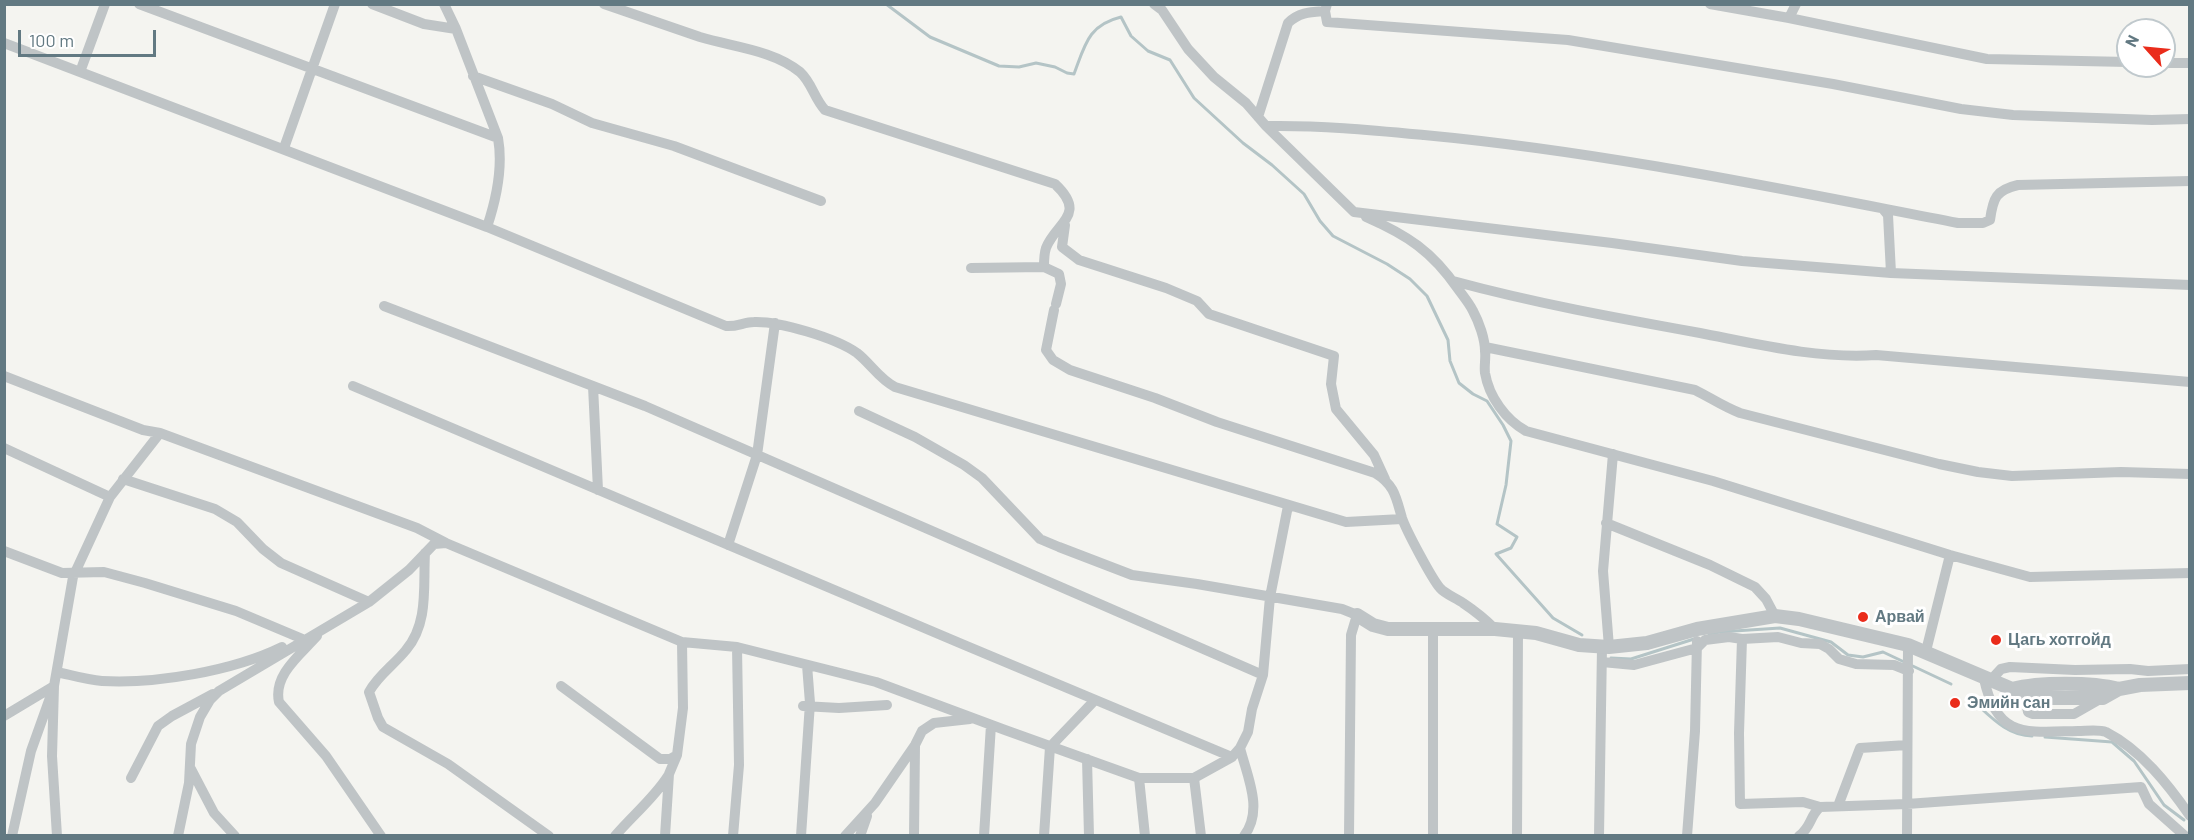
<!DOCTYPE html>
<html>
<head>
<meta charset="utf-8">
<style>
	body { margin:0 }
	#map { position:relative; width:2194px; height:840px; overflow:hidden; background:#f4f4f0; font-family:Barlow,sans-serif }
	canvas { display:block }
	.frame { position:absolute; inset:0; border:6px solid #627982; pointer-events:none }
	.north { position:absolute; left:2116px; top:18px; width:60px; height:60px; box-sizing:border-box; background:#fff; border:2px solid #c0c9cd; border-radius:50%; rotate:297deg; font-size:16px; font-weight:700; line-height:24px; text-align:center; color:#627982 }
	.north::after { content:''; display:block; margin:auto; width:21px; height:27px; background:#ea2c1b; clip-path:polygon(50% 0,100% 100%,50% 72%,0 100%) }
	.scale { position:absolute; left:18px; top:30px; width:138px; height:27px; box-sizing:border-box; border:3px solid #627982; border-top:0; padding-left:8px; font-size:18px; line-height:21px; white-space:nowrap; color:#627982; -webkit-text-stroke:4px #fff; paint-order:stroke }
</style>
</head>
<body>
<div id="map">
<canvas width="2194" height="840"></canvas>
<div class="frame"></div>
<div class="north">N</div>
<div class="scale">100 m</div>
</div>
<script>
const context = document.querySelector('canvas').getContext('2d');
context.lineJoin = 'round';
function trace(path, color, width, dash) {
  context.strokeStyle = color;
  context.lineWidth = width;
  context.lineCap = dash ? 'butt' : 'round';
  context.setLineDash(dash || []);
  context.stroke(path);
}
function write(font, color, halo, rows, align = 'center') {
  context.font = font + ' Barlow,sans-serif';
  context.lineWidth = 6;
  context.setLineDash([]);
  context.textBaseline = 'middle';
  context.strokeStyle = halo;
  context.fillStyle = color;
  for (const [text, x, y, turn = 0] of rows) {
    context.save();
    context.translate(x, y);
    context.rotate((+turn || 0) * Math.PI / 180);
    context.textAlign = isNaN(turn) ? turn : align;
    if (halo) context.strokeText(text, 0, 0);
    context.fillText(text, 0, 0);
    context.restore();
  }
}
trace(new Path2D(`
	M886,4L930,37L999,66L1019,67L1036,63L1055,67L1067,73L1074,74C1085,45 1088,25 1121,17L1131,36L1148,51L1170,60L1194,98L1243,143L1272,165L1304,194L1320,221L1333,236L1387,264L1410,279L1427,296L1448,340L1450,361L1459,383L1473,394L1487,401L1503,425L1511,441L1506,485L1497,524L1517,537L1511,548L1496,554L1553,618L1582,635
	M1709,635L1719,632L1780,628L1831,642L1848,655L1863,657L1883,652L1951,684
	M1611,658L1631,659L1694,639
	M1972,700C1990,716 2007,736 2032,736
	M2045,737L2112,742L2134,761L2164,805L2184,820`), '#b4c4c6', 3);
trace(new Path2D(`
	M139,4L498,138
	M372,4L424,24L456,29
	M444,4L456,29L498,138C503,166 496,200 487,227
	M604,4C636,15 668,26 700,37C733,47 773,50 800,72C812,83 814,98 825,110L1055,184C1088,215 1056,222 1046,248C1044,254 1044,261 1044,267L1059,274L1061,284L1056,304
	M1154,4L1162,10L1188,49L1214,77L1246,103L1266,126L1354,212L1612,243L1742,261L1891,273L2190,285
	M1327,4L1325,11L1327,22L1568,40L1833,84L1961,109L2013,115L2152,120L2190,119
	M1710,4L1789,18L1987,59L2128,62
	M1789,18L1796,4
	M4,43L487,227L726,326C737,327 744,322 754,322C779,321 836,338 857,353C871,364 879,379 895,387L1346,522L1402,519
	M2164,63H2190
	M80,72L105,4
	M473,76L552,104L592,123L674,146L821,201
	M1258,117L1288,23C1299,12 1311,12 1325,11
	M1266,126C1319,125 1371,130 1424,135C1605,152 1781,189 1958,223H1983L1990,220C1993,198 1996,190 2018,185L2190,181
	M284,148L335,4
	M1883,209L1888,215L1891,273
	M1366,217C1407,235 1432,251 1458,289C1463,296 1469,303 1473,311C1479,322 1485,339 1485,351C1486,358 1484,366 1485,373C1489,397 1506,420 1526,431L1713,481L1950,555L2030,577L2190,573
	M1065,225L1062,247L1079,260L1166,288L1197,301L1209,314L1334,356L1331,384L1336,409L1374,455L1385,479
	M971,268L1044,267
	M1453,281C1534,303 1617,318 1700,333C1757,344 1817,359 1876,355L2190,382
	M384,306L645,406L1263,675
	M1054,310L1046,350L1053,360L1070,370L1155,398L1217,422L1375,473C1395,485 1396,498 1402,518C1406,530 1432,579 1440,588C1445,594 1456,598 1463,603C1475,611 1485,619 1495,629
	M1485,347L1695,390C1711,398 1724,407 1740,413L1939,464L1978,472L2012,476L2121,472L2190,474
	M4,376L143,430L160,433L417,528L446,543L682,642L737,647L876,682L1005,730L1139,778H1194L1232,757L1240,748L1248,732L1252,709L1263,675L1270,597L1288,506
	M353,386L962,644L1232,757
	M593,386L598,490
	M859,411L915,437L964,465L982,478L1040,539L1059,547L1132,575L1197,584L1342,609L1357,615L1351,635L1349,836
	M4,448L110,497
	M123,479L215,509L237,522L263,549L281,563L369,602
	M1606,523L1710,565L1755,587L1766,599L1775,616
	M728,545L757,455L775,323
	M4,551L62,573L104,572L145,583L236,611L305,640
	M425,553C423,586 429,623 406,650C394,665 378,675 369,692L378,718L383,727L448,764L549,836
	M317,636C300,655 273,675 279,702L326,756L381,836
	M1742,639L1739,733L1740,804L1803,802L1820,807
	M1609,647L1603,571L1613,454
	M1926,651L1950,555
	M1602,662L1634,665L1697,648L1705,640L1729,637L1742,639L1778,637L1801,643L1820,644L1829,649L1839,659L1856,664L1894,665L1909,671
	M57,672C71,675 87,680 102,681C156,684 233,671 282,647
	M1984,679C1997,739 2026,732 2078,731C2086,731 2099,729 2106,732C2141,750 2168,784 2190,816
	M1990,681L2001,669L2010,667L2075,670L2130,669L2148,671L2190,669
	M561,686L660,759H670L677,755
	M2025,698L2028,712L2033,714H2074L2102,698
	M803,706L839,708L887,705
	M4,716L54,686
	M1240,748C1247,776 1264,810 1244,836
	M1087,759L1089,836
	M191,769L214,813L235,836
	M131,778L158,726L172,716L213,694
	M1139,778L1145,836
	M1194,778L1201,836
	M1838,806L1860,748L1907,745
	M12,836L31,751L51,695
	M57,836L52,756L54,686L73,577L110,497L160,433
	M178,836L189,783L191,744L200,717L210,700L219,691L369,602L409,570L434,544L446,543
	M615,836C633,815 654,798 668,776
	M665,836L669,774L677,755L683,708L682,642
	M733,836L739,765L737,647
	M801,836L810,703L807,665
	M845,836L875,803L915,745L922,731L934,723L970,719
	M860,836L867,816
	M914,836L915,746
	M984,836L991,725
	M1044,836L1050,747L1095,700
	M1433,836V631
	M1517,836L1518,631
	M1599,836L1602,647
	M1687,836L1695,731L1697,641
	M1799,836C1812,826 1809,817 1820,807L1907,804L2141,787L2149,804L2185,836
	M1907,836L1908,645`), '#bfc4c6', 10);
trace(new Path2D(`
	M1357,615L1373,625L1388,629H1495L1536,633L1579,645L1609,647L1647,643L1697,629L1775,616L1799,619L1908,645L2012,689L2025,698H2103L2119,689L2140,685L2190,683
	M2012,689C2039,682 2092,682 2119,689`), '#bfc4c6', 14);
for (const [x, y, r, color] of [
	[1863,617,6,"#ea2c1b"],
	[1996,640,6,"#ea2c1b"],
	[1955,703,6,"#ea2c1b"]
]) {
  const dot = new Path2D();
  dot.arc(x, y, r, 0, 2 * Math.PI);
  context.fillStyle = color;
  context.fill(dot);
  trace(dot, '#fff', 2);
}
write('bold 16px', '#627982', '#fff', [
	["Арвай",1875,617],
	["Цагь хотгойд",2008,640],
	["Эмийн сан",1967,703]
], 'left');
</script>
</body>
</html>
